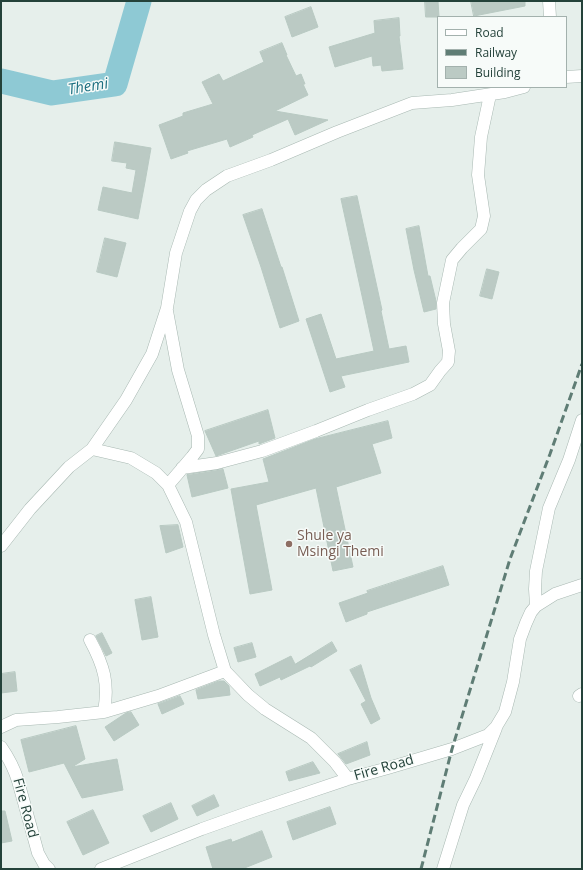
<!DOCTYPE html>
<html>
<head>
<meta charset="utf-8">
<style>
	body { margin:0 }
	#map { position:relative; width:583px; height:870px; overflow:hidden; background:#e6efeb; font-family:"Open Sans",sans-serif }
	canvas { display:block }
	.frame { position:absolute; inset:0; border:2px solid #24423a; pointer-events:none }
	.legend { position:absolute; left:437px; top:16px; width:130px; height:72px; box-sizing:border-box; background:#f7fbf9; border:1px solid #a3b1ad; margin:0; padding:5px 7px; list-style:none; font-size:12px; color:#24423a }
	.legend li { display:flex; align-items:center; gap:8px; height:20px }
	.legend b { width:20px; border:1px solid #a3b1ad }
</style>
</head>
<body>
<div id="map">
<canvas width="583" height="870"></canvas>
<div class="frame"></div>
<ul class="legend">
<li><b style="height:5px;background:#fff"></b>Road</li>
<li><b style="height:5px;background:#5f7d75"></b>Railway</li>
<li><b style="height:11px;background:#bbcac4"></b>Building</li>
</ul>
</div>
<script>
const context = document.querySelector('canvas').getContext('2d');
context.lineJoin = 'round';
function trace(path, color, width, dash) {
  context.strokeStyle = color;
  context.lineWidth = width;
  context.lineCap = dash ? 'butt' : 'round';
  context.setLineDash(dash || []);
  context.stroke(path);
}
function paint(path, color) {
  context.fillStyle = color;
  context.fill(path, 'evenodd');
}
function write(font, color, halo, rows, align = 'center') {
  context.font = font + ' "Open Sans",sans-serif';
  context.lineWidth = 3;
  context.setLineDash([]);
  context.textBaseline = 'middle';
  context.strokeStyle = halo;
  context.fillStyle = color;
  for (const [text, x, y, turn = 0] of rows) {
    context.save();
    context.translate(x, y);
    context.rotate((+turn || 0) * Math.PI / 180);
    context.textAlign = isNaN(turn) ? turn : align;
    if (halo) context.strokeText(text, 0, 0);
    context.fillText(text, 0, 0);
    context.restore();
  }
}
trace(new Path2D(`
	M1,81L52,93L115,84L139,1`), '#8ec9d4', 25);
const building = new Path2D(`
	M425,1H438L439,17H426Z
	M471,1H525V6L474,16Z
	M311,7L318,27L292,37L285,17Z
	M399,18L400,36H399L403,69L382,71L381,65L373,66L372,56L335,67L329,47L375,33L374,21Z
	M282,43L287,55H286L296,76L301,74L305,84H303L308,95L275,111L328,120L295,135L288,119L252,135L253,137L230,147L227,139L187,151L188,153L171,159L159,125L183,116V113L213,104L202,82L219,74L223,81L264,62L260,52Z
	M115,142L151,148L145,182L138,219L98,210L103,187L132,193L136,170L126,168L127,163L112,161Z
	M357,196L382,310L381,311L389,349L406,346L409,362L341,376L345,387L330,392L306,319L321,314L336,359L374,351L341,199Z
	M262,209L281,267H282L299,321L280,328L261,267L243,215Z
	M419,226L428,276H430L436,301V309L424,312L414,270L406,229Z
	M105,238L126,243L117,277L97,272Z
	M487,269L499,272L492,299L480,296Z
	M268,410L275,438L259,444V441L216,456L205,431Z
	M388,421L392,438L372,444L381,473L336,487L353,567L333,571L316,488L256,505L272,590L250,594L231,489L269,482L263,459L315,439Z
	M223,469L228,488L192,497L187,475Z
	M178,525L183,547L166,553L160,526Z
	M443,566L449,585L367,612V614L346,622L339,603L368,593L367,591Z
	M151,597L158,637L142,640L135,600Z
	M102,633L112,653L106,656L96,636Z
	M332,642L337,651L311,667L310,666L281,680L280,677L260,686L255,674L291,656L295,664Z
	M252,643L256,657L238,662L234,648Z
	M361,665L371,698L380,719L371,724L361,704L366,701L350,670Z
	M15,672L17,691L1,693V674Z
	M219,681H224L229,686L230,695L198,699L196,690Z
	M180,696L184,704L162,714L158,704Z
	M131,712L139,725L114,741L105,727L126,713Z
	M76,726L85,759L72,767L117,759L123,790L82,798L64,763L29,772L21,740Z
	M367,742L370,755L346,764L338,754Z
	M313,762L320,773L289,781L286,772Z
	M214,795L219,806L197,816L192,806Z
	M171,803L178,819L151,832L143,816Z
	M330,807L336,824L293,840L287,822Z
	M93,810L109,843L83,855L67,822Z
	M1,811H5L12,841L1,843Z
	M262,831L272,857L242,869H213L206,847L231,839L232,842Z`);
paint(building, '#bbcac4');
trace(building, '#b8c9c2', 1);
const street = new Path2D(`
	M549,1L550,17
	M566,77L582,76
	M167,311L178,370L198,436V449L192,457L168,485
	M92,449L131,458L156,473L168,485L186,522L214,635L225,671L248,695L265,709L311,738L335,762L348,779
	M182,468L217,463L262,451L316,431L368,410L413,394L430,385L440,371L448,362L449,351L444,324L443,303L452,260L462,248L481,229L484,216L478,175L481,137L490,95
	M1,546L30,509L69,467L92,449L126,400L152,354L167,308L176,253L190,211L196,200L206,190L227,176L271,160L337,132L412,103L452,100L505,92L524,87
	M536,606L535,589L536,571L549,508L569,460L582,420
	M90,640C104,666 109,683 104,712
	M579,696L582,694
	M1,727L16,720L58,717L104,712L158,696L225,671
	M1,747C8,757 14,768 18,781L38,853L44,864L49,869
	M101,869L202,829L247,813L348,779L388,768L452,749L488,735L496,727L505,712L513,682L520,639L526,623L531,612L536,606L555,594L582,585
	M443,869L463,805L476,778L496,728`);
trace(street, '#a8b8b2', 13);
trace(street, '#fff', 12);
trace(new Path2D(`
	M421,869L452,749L510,559L550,454L582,364`), '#5f7d75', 3, [8, 4]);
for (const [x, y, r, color] of [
	[289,544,4,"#8d6e63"]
]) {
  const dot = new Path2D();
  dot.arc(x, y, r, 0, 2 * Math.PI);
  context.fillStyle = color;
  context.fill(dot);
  trace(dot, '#f7fbf9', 1.5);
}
write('14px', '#785e54', '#f7fbf9', [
	["Shule ya",297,536],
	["Msingi Themi",297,552]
], 'left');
write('14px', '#24423a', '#f7fbf9', [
	["Fire Road",384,768,-16],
	["Fire Road",25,808,75]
]);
write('italic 15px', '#1c6f80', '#f7fbf9', [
	["Themi",88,87,-9]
]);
</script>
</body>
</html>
